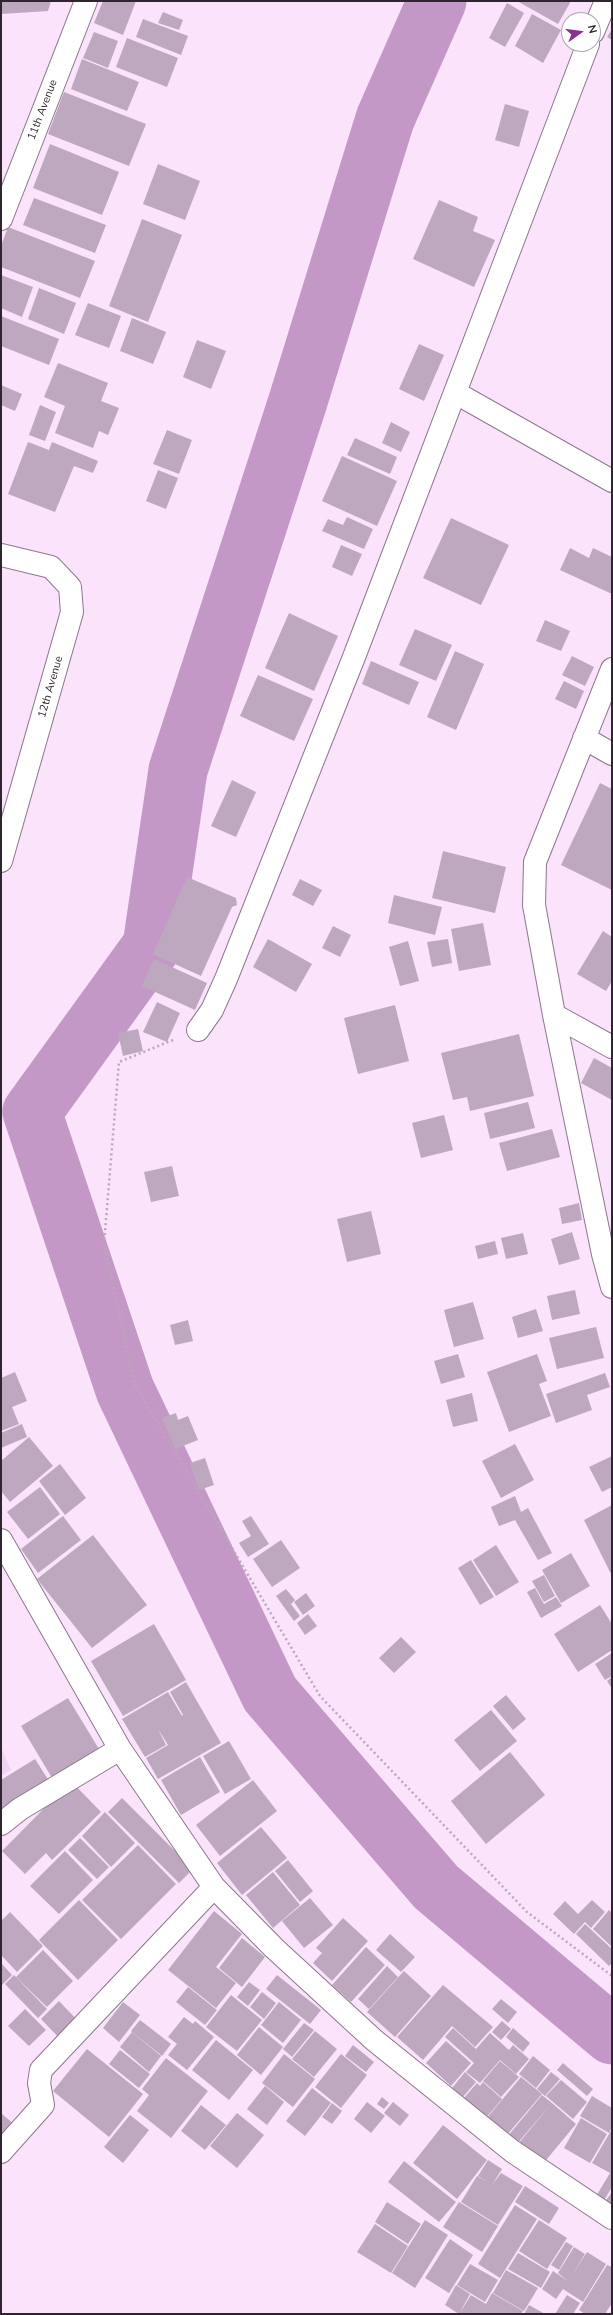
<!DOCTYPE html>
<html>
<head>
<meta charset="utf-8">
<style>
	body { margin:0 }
	#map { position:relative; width:613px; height:2315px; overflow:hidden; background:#fae3fb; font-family:"Nunito Sans",sans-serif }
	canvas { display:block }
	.frame { position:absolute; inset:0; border:2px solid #2e252e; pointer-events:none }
	.north { position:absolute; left:561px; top:12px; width:40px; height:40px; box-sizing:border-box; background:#fff; border:1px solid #aba8ab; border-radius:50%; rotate:76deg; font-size:11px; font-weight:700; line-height:16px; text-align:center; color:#2e252e }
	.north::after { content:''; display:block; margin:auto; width:14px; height:18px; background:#8e2d95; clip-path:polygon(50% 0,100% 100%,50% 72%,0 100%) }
</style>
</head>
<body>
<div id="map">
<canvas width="613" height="2315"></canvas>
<div class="frame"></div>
<div class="north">N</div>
</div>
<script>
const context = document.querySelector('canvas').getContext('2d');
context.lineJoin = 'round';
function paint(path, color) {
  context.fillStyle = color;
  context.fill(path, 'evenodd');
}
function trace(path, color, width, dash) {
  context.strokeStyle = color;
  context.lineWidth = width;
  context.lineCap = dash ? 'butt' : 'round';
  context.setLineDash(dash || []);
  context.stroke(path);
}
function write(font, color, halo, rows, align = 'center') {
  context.font = font + ' "Nunito Sans",sans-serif';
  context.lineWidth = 3;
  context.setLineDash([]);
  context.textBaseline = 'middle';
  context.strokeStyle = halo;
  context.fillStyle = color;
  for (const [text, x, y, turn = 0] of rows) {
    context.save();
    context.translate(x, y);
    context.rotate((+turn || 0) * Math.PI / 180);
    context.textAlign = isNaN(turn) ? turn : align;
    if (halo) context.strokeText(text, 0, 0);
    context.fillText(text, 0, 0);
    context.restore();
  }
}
paint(new Path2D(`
	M1,1747L11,1770L1,1776Z`), '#f0d3f1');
trace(new Path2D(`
	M437,1L385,119L298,401L178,770L152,946L32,1112L125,1390L270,1694L436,1887L612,2035`), '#c498c6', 59);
paint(new Path2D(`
	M1,1H51L48,11L1,14Z
	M103,1H136L123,35L94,23Z
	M517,1H571L558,24Z
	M507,3L524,13L505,47L489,38Z
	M163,12L183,20L179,30L158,23Z
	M532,14L561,30L543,63L515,46Z
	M143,19L188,36L181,55L136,37Z
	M612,29V40L607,37Z
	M94,32L118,41L108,68L83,58Z
	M127,38L178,58L167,87L116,67Z
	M82,59L139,82L127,111L71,89Z
	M64,92L146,124L129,166L48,134Z
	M505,104L529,111L519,147L495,140Z
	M50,144L119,172L102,215L33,188Z
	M158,164L200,181L185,220L143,204Z
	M34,198L106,225L95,253L23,225Z
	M439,200L478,217L473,231L495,240L474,287L413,259Z
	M142,219L182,235L148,322L109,306Z
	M8,227L95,261L80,298L1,267V246Z
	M1,275L33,287L22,317L1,308Z
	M39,288L76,303L64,334L28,319Z
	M88,303L121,316L109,348L75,335Z
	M1,316L59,339L49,365L1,346Z
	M132,318L166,332L153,364L120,351Z
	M197,340L226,351L211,389L183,377Z
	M419,344L444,355L424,401L399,389Z
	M58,363L108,383L101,401L119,408L108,435L99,431L93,448L55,433L65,406L44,397Z
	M1,385L22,394L15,411L1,405Z
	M40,405L56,412L45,441L29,435Z
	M391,422L410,432L401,452L382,443Z
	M167,430L192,440L179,474L153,464Z
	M355,438L397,457L390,474L347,455Z
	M28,442L49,450L52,442L98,461L93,473L74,466L55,512L8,494Z
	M342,456L397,481L377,526L322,501Z
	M158,470L178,478L166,509L146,501Z
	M347,517L373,529L364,549L322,531L328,519L343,525Z
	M451,518L509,545L481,605L423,578Z
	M341,545L362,554L352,576L332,567Z
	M570,548L589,558L593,548L612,557V594L560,570Z
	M289,613L338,636L314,691L265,668Z
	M545,620L570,631L561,651L536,641Z
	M415,629L452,645L436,681L399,665Z
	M455,651L484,664L456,730L427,717Z
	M572,656L594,667L585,686L562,675Z
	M371,661L419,682L409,705L362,684Z
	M258,675L313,699L294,741L240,716Z
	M564,681L584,691L576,709L555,699Z
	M232,780L256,792L236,837L211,826Z
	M600,783L612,789V890L561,865Z
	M443,851L506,867L495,913L432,898Z
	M187,877L236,898L237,905L232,907L201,976L153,954Z
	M300,879L322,890L313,906L292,895Z
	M394,895L442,907L435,935L388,923Z
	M483,923L491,965L459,971L451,929Z
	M333,926L351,935L340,957L322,948Z
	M603,931L612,937V981L606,991L577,974Z
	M268,939L312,964L296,992L253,967Z
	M448,939L452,963L432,967L427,942Z
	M408,941L419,981L400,986L389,947Z
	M154,959L207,983L195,1010L142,986Z
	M157,1002L180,1013L167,1042L143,1032Z
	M395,1005L409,1061L358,1074L344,1018Z
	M138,1029L143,1051L123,1056L118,1033Z
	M519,1034L534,1096L470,1111L467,1097L453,1100L441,1053Z
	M594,1058L612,1068V1100L581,1083Z
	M528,1102L535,1128L490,1139L484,1113Z
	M444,1115L453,1150L421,1158L412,1123Z
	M552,1129L560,1157L507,1171L499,1143Z
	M172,1166L179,1196L151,1202L144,1172Z
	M579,1203L582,1220L562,1224L559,1208Z
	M371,1211L381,1254L347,1262L337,1219Z
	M572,1232L580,1259L559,1265L551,1239Z
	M523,1233L528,1254L506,1259L501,1238Z
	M495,1241L498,1254L478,1259L475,1246Z
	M575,1290L580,1314L552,1320L547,1296Z
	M473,1302L484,1339L454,1347L444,1310Z
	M536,1309L543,1331L518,1338L512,1317Z
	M188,1320L193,1341L175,1345L170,1325Z
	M596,1327L604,1358L557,1369L549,1338Z
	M458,1354L465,1377L441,1384L434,1361Z
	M537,1354L547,1381L539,1384L551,1416L509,1432L487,1372Z
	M15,1372L27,1401L12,1407L19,1424L1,1431V1378Z
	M605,1373L610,1387L587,1395L592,1410L556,1423L546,1394Z
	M472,1393L478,1421L453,1427L446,1400Z
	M176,1413L178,1420L188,1416L198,1440L175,1449L162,1418Z
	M22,1424L27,1437L1,1448V1433Z
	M29,1437L53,1466L10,1502L1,1491V1461Z
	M515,1444L534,1480L501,1498L482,1461Z
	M612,1456V1487L602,1492L589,1467Z
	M205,1458L214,1485L199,1490L190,1463Z
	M60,1464L86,1498L65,1515L39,1481Z
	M40,1487L60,1514L28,1539L7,1512Z
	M515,1496L521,1512L528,1508L552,1553L538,1560L515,1520L499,1526L491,1507Z
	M612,1505V1576L584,1520Z
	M63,1516L81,1540L38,1573L21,1549Z
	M251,1516L269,1544L248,1557L239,1543L251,1536L242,1521Z
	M93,1535L147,1605L92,1648L37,1579Z
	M281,1540L300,1568L272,1587L253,1559Z
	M496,1545L519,1582L496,1596L473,1560Z
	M571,1553L590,1586L561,1603L542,1570Z
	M471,1560L494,1597L480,1605L458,1568Z
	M544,1575L555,1596L544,1602L532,1581Z
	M535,1588L544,1604L556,1597L562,1606L541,1618L527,1592Z
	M286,1589L295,1600L291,1604L300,1616L294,1621L276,1596Z
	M306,1593L315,1606L303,1615L294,1602Z
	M600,1605L612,1624V1650L578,1672L554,1634Z
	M308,1614L317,1626L305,1635L297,1623Z
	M154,1624L186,1680L123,1716L91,1661Z
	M401,1637L416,1652L394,1673L379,1658Z
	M612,1653V1676L605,1680L595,1664Z
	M612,1677V1689L607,1681Z
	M186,1682L221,1743L158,1779L146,1758L168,1745L158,1729L166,1745L145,1757L122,1719L168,1692L182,1716L183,1715L170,1692Z
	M506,1695L526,1719L513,1730L493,1706Z
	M68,1698L102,1754L55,1783L21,1726Z
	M491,1710L517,1741L480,1771L454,1740Z
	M229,1741L251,1779L225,1794L203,1756Z
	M510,1752L545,1795L486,1844L451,1801Z
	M200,1757L220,1792L181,1815L161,1780Z
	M35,1759L49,1781L1,1811V1780Z
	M253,1780L277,1811L220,1856L196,1825Z
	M71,1781L101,1812L52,1860L46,1853L25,1874L2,1851Z
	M122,1798L193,1869L179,1883L108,1812Z
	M105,1812L135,1843L111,1867L82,1836Z
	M261,1827L287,1858L242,1895L217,1863Z
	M80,1838L109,1867L97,1879L68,1850Z
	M138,1845L176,1884L121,1939L82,1900Z
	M65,1851L93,1880L59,1914L30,1886Z
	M288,1860L313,1891L300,1902L275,1871Z
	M273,1872L300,1905L273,1928L246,1895Z
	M310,1898L333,1925L304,1948L282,1921Z
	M79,1900L118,1940L78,1980L39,1940Z
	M592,1900L605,1912L591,1928L585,1922L574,1934L553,1914L565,1901L578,1914Z
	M609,1910L612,1913V1947L593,1929Z
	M214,1911L242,1934L216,1967L236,1983L216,2008L168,1970Z
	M10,1912L43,1946L17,1972L1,1955V1921Z
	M343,1918L368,1941L332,1981L313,1963L322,1953L316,1948Z
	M585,1924L612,1949V1963L609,1966L576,1934Z
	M390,1934L415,1957L401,1972L376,1950Z
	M242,1938L265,1957L242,1987L219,1968Z
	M366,1947L385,1965L351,2002L332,1985Z
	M43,1950L73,1981L47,2007L16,1977Z
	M1,1963L12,1975L1,1986Z
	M387,1966L398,1977L369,2009L358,1999Z
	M404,1971L431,1996L395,2037L367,2012Z
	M14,1975L47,2009L38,2018L5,1984Z
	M277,1975L321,2010L310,2024L266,1989Z
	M249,1982L260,1990L248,2006L237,1997Z
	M443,1985L493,2027L475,2047L452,2026L423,2060L397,2037Z
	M188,1987L217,2010L205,2025L176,2002Z
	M262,1992L276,2003L264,2019L250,2007Z
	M231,1995L262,2020L237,2051L206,2027Z
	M501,1999L517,2012L508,2023L492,2009Z
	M59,2001L80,2023L62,2041L41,2019Z
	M123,2002L140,2015L119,2042L103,2028Z
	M279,2002L301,2020L283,2043L261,2025Z
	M25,2009L46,2030L29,2046L8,2026Z
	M184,2017L193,2024L195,2021L214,2037L187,2070L168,2055L177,2044L168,2037Z
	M140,2020L171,2044L162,2056L131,2031Z
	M502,2021L511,2029L501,2040L492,2032Z
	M304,2023L314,2030L292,2057L283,2049Z
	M259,2027L283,2047L261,2075L237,2055Z
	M453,2028L476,2049L490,2033L509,2050L513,2045L529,2059L516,2074L500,2060L480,2083L466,2072L474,2063L445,2037Z
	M513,2028L530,2043L523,2052L506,2037Z
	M315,2031L337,2049L314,2077L292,2059Z
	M132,2032L161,2056L149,2072L120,2047Z
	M216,2040L253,2070L229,2100L192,2070Z
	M446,2041L471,2063L451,2086L426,2063Z
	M353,2045L374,2062L366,2072L345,2056Z
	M87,2049L143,2094L109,2137L53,2091Z
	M120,2050L150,2074L139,2088L109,2064Z
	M284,2054L315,2079L293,2107L262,2083Z
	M341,2054L367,2075L341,2108L315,2087Z
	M533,2056L550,2070L536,2088L519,2074Z
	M166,2058L208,2091L171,2138L137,2111L149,2095L142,2089Z
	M500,2061L519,2077L501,2097L483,2081Z
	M563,2063L593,2089L587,2096L557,2070Z
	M465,2072L476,2082L462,2098L452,2088Z
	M551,2072L560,2079L545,2096L537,2089Z
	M521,2077L542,2094L506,2136L486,2119Z
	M561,2080L587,2102L573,2119L546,2096Z
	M483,2082L502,2099L485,2119L463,2099L477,2083L480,2086Z
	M265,2086L284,2102L267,2125L247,2109Z
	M312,2088L331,2103L305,2136L286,2121Z
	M542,2095L552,2103L516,2145L507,2137Z
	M592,2096L612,2108V2127L609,2133L580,2116Z
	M382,2097L389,2103L384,2109L377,2104Z
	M367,2102L385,2116L371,2133L354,2119Z
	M393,2102L409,2115L400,2126L384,2113Z
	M332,2103L342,2111L332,2124L322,2117Z
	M552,2103L576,2124L542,2165L518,2144Z
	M201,2105L226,2125L205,2150L181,2131Z
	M1,2113L16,2126L1,2144Z
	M237,2113L264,2135L237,2168L210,2146Z
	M130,2115L149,2130L123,2163L104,2147Z
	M581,2118L607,2134L590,2163L564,2148Z
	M443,2125L487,2160L457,2199L413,2163Z
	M612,2129V2187L603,2202L595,2198L610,2173L592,2163Z
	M488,2160L502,2169L492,2185L501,2173L523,2186L498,2225L461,2202L477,2176L487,2182L478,2176Z
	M404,2161L456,2202L439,2222L388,2182Z
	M525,2186L559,2208L549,2224L515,2202Z
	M612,2192V2209L604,2203Z
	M387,2202L421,2224L408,2244L375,2222Z
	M459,2202L498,2226L482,2252L443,2227Z
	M515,2205L537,2219L500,2278L478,2264Z
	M425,2220L448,2235L415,2288L392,2273Z
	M539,2220L567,2238L547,2269L519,2251Z
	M375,2224L408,2246L391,2273L357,2252Z
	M450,2239L473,2255L449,2293L425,2278Z
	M566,2242L573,2246L559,2270L551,2265Z
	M574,2247L585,2254L571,2277L587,2252L606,2264L583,2302L563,2289L556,2299L542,2289L553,2271L568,2281L558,2273Z
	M518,2253L550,2272L541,2288L508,2269Z
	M470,2264L498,2280L485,2302L457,2285Z
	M607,2265L612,2267V2303L605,2314H585L579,2310Z
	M506,2270L538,2288L524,2311L493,2293Z
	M456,2285L470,2294L459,2314L445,2305Z
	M492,2293L523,2311L521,2314H459L471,2295L486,2304Z
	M567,2295L580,2303L573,2314H555Z
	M529,2305L545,2314H524Z`), '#bea8bf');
const minor = new Path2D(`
	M593,32L606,1
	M1,219L86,1
	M456,393L612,481
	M1,555L51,567L70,587L72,612L1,861
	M612,669L535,862L534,905L554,1015L603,1254L612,1287
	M584,738L612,754
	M554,1015L612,1047
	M198,1030L212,1010L226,979L354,657L588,44
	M1,1540L120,1749L214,1887L274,1948L374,2040L512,2151L612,2218
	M1,1824L20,1809L120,1749
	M1,2152L43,2105L39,2083L41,2070L214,1887`);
trace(minor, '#8c778d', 24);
trace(new Path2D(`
	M173,1040L119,1062L104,1244L135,1385L320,1696L527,1912L612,1976`), '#baa7bb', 2.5, [2, 3]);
trace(minor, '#fff', 22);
write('11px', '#2e252e', '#fff', [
	["11th Avenue",43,110,-69],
	["12th Avenue",51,687,-74]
]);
</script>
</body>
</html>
